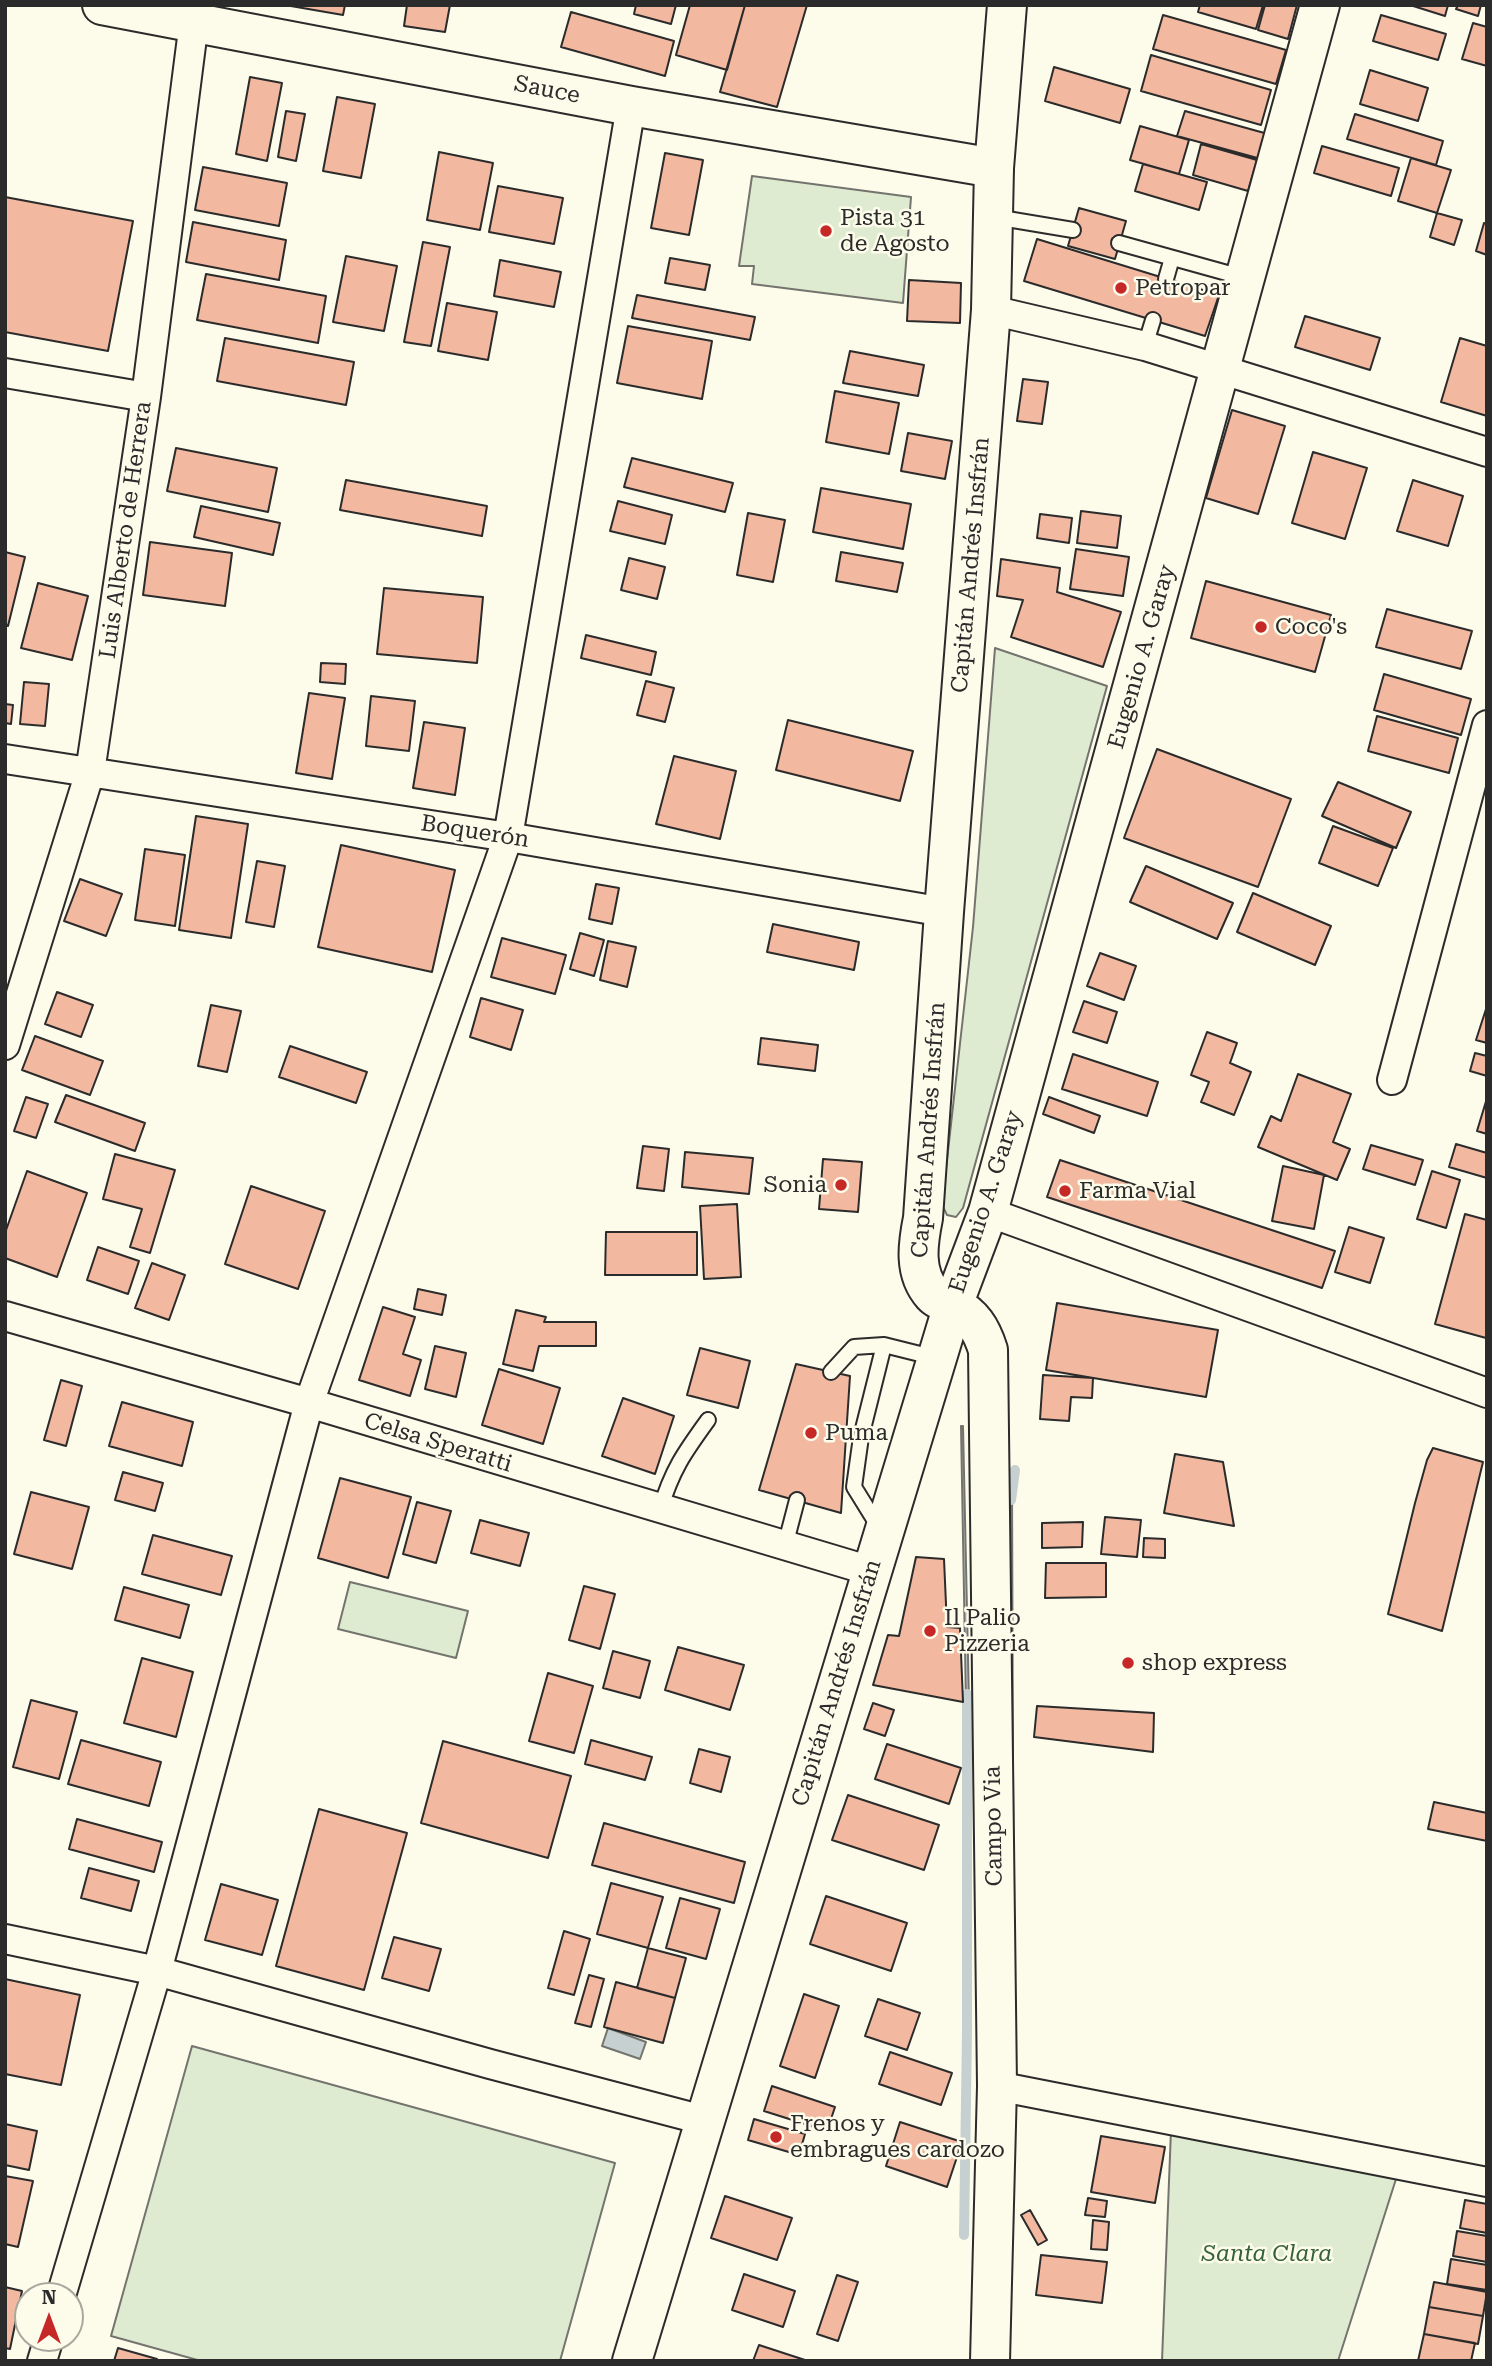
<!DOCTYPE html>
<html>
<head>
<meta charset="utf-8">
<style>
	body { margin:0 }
	#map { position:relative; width:1492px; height:2366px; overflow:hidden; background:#fdfbea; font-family:"Roboto Serif",serif }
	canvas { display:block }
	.frame { position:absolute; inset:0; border:7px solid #2b2b2b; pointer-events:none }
	.north { position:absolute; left:14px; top:2282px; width:70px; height:70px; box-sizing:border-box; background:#fdfbea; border:2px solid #a9a89e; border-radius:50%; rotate:0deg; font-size:19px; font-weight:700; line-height:28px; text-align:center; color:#2b2b2b }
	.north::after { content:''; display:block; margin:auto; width:24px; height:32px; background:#c62828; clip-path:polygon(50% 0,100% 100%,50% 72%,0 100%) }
</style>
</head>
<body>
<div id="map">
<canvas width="1492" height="2366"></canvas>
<div class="frame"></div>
<div class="north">N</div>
</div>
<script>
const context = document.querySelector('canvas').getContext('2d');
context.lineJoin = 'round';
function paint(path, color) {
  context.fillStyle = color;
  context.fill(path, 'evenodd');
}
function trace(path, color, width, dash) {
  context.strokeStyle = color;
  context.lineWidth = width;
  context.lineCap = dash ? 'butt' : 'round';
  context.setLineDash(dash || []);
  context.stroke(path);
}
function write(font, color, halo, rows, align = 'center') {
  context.font = font + ' "Roboto Serif",serif';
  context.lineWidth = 5;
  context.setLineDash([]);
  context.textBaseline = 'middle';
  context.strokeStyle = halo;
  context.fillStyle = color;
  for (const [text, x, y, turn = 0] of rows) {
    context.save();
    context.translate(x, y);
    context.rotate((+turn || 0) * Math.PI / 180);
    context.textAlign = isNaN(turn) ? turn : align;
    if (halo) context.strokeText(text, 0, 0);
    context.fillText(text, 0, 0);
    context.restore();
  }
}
const green = new Path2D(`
	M752,176L911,197L903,303L752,284L754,266H739Z
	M995,648L1107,686L963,1208L956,1217L947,1215L942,1205L973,927Z
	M350,1582L468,1611L456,1658L338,1629Z
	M192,2046L615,2163L560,2361H201L111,2336Z
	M1171,2130L1396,2179L1338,2361H1162Z`);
paint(green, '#deebd1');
trace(green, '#74746e', 2);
const water = new Path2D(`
	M961,1426H963L969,1704H966Z
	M1012,1490L1014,2057L1011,2056L1010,1491Z
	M608,2028L646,2042L640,2059L602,2046Z`);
paint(water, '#c7d0d0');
trace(water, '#74746e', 2);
trace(new Path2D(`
	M1011,1500L1015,1470
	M964,2235L967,2032V1694`), '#c7d0d0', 10);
const building = new Path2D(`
	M285,5H345L343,15Z
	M407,5H450L445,32L404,26Z
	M636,5H676L671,24L634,14Z
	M690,5H745L727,70L676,55Z
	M745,5H807L777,107L720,92Z
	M1200,5H1263L1256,29L1198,12Z
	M1265,5H1297L1288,39L1258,30Z
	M1410,5H1448L1445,16Z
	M1458,5H1481L1478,16L1456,9Z
	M571,12L674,41L665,76L561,47Z
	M1163,15L1286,50L1276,84L1153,49Z
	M1381,15L1446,34L1438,60L1373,41Z
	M1473,23L1487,27V66L1462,59Z
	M1151,55L1271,90L1261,125L1141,91Z
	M1054,67L1130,89L1120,123L1045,101Z
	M1370,70L1428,88L1418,121L1360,104Z
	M250,77L282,83L267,161L236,154Z
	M337,97L375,104L361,178L323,171Z
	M286,111L305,114L296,161L278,157Z
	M1185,111L1268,134L1261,159L1177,136Z
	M1355,114L1443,141L1436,165L1347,139Z
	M1140,126L1189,140L1179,174L1130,160Z
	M1201,144L1257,160L1248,191L1193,175Z
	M1322,146L1399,168L1391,196L1314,173Z
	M439,152L493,163L480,230L427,220Z
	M665,153L703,160L689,235L651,228Z
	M1411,158L1451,170L1437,213L1398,201Z
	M1143,164L1207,182L1199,210L1135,191Z
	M203,167L287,183L279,226L195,210Z
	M498,186L563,198L554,244L489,232Z
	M5,197L133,221L108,351L5,332Z
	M1079,208L1126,221L1115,259L1068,246Z
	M1437,213L1462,220L1454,245L1430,237Z
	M193,222L286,240L279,280L186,262Z
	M1484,223L1487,224V255L1476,251Z
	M1037,239L1219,295L1205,336L1024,281Z
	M423,242L450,247L431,346L404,342Z
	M346,256L397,266L384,331L333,322Z
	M670,258L710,265L705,290L665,283Z
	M500,260L561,272L554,307L494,296Z
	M206,274L326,296L318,343L197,320Z
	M909,280L961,283L960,323L907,321Z
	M637,295L755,317L750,340L632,318Z
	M447,303L497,312L488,360L438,351Z
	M1305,316L1380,338L1370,370L1295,347Z
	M628,326L712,341L702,399L617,383Z
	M225,338L354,362L346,405L217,381Z
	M1460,338L1487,346V416L1441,402Z
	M850,351L924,365L918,396L843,383Z
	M1023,379L1048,382L1042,424L1017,421Z
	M835,391L899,403L889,454L826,442Z
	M1232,410L1285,426L1258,514L1206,498Z
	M908,433L952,441L945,479L901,471Z
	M176,448L277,468L268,512L167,491Z
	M1313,452L1367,468L1345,539L1292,523Z
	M632,458L733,483L725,512L624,487Z
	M346,480L487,506L482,536L340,510Z
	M1413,480L1463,496L1448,546L1397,531Z
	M821,488L911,504L903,549L813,532Z
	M618,501L672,515L665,544L610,531Z
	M201,506L280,523L273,555L194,537Z
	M1081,511L1121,516L1117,548L1077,543Z
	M748,513L785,520L773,582L737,575Z
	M1040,514L1072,518L1069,543L1037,538Z
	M150,542L232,553L225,606L143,595Z
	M1076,549L1129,557L1123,596L1070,589Z
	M5,552L25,557L8,626L5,625Z
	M841,552L903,563L897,592L836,581Z
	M629,558L665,567L657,599L621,590Z
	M1001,559L1060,568L1057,592L1121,612L1103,667L1011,637L1023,600L997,596Z
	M1206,581L1331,615L1315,672L1191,638Z
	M38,583L88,596L72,660L21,648Z
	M384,588L483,597L477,663L377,654Z
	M1387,609L1472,631L1461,669L1376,647Z
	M586,635L656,652L651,675L581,658Z
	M321,663L346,664L345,684L320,682Z
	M1384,674L1471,699L1461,735L1374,710Z
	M646,681L674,688L665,722L637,715Z
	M24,682L49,684L45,726L20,724Z
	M309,693L345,698L332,779L296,773Z
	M371,696L415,701L409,751L366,746Z
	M5,704L13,705L11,724L5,723Z
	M1377,716L1458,738L1449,773L1368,751Z
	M788,720L913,751L900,801L776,770Z
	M424,722L465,728L455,795L413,788Z
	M1157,749L1291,799L1258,887L1124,838Z
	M674,756L736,771L720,839L656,824Z
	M1338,782L1411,812L1396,848L1322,816Z
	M196,816L248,824L231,938L179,930Z
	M1333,826L1393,848L1378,886L1319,863Z
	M341,845L455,870L432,972L318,947Z
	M145,849L185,855L175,926L135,920Z
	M257,861L285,866L274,927L246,922Z
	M1146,866L1233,903L1217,939L1130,902Z
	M80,879L122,894L106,936L64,921Z
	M596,884L619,888L612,924L589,919Z
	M1253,893L1331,926L1315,965L1237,932Z
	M773,924L859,942L854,970L767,952Z
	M580,933L604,940L594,976L570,969Z
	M502,938L566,955L555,994L491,977Z
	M608,941L636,947L627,987L600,980Z
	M1100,953L1136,966L1124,1000L1087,986Z
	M57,992L93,1005L81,1037L45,1024Z
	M481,998L523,1010L511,1050L470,1037Z
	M1084,1001L1117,1012L1107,1043L1073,1032Z
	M211,1005L241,1011L227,1072L198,1066Z
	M1487,1006V1043L1476,1040Z
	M1207,1032L1237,1043L1230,1063L1251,1072L1234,1115L1201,1102L1209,1082L1191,1075Z
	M35,1036L103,1061L90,1095L22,1070Z
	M761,1038L818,1045L815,1071L758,1064Z
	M290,1046L367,1072L356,1103L279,1077Z
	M1475,1053L1487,1056V1076L1470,1071Z
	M1073,1054L1158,1082L1147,1116L1062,1089Z
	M1298,1074L1351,1094L1333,1142L1350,1149L1337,1180L1258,1147L1271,1116L1281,1121Z
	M66,1095L145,1123L135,1151L55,1122Z
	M26,1097L48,1104L36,1138L14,1131Z
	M1049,1097L1100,1116L1094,1133L1043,1114Z
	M1487,1098V1134L1477,1131Z
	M1456,1144L1487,1153V1178L1449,1167Z
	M1371,1145L1423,1160L1415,1185L1363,1169Z
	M643,1146L669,1149L664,1191L637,1188Z
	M685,1152L753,1158L749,1194L682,1187Z
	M115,1154L175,1170L150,1253L130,1247L142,1209L103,1199Z
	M823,1159L862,1162L858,1212L819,1209Z
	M1060,1160L1335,1251L1322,1288L1047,1197Z
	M1283,1166L1324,1175L1314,1229L1272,1221Z
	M27,1171L87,1193L57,1277L5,1258V1233Z
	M1432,1171L1460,1180L1446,1228L1417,1219Z
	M251,1186L325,1211L298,1289L225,1264Z
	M737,1204L741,1277L704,1279L700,1206Z
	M1465,1214L1487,1220L1486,1338L1435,1324Z
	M1349,1227L1384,1238L1370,1283L1335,1272Z
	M606,1232H697V1275H605Z
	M98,1247L139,1261L128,1294L87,1280Z
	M152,1263L185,1275L169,1320L135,1308Z
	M418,1289L446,1295L442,1315L414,1309Z
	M1057,1303L1218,1330L1206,1397L1046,1370Z
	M383,1307L415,1317L403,1354L421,1360L410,1396L359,1380Z
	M516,1310L546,1317L544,1322H596V1346H539L533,1371L503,1364Z
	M435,1346L466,1353L456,1397L425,1389Z
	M700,1348L750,1361L738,1408L687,1395Z
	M796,1364L850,1376L841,1513L759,1490Z
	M499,1369L560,1388L543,1444L482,1425Z
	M1043,1375L1093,1378L1092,1398L1071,1397L1069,1421L1040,1419Z
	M61,1380L82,1386L66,1446L44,1440Z
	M623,1398L674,1416L655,1474L602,1456Z
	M122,1402L193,1422L182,1466L109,1446Z
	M1433,1448L1483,1462L1442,1631L1388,1614L1415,1503L1427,1460Z
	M1175,1454L1223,1462L1234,1526L1164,1513Z
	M123,1472L163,1483L155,1511L115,1500Z
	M340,1478L411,1497L388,1578L318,1558Z
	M31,1492L89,1507L72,1569L14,1554Z
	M417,1502L451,1511L436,1563L403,1554Z
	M1105,1517L1141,1520L1137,1557L1101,1554Z
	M480,1520L529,1533L520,1566L471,1553Z
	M1083,1522L1082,1547L1042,1548V1523Z
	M153,1535L232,1556L221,1595L142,1574Z
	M1144,1538L1165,1539V1558L1143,1557Z
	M916,1557L944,1559L947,1627L960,1628L963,1702L873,1685L888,1635L899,1636Z
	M1046,1563H1106V1597L1045,1598Z
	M584,1586L615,1594L600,1649L569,1640Z
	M124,1587L189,1605L180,1638L115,1620Z
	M678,1647L744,1665L730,1710L665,1690Z
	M613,1651L650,1661L640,1698L603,1688Z
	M142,1658L193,1672L176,1737L124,1723Z
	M548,1673L593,1686L574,1753L529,1741Z
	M31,1700L77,1712L59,1779L13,1767Z
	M873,1703L894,1710L885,1736L864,1729Z
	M1037,1706L1154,1713L1153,1752L1034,1737Z
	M81,1740L161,1762L149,1806L68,1784Z
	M591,1740L652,1757L645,1780L585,1764Z
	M443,1741L571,1776L548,1858L421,1823Z
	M887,1744L961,1768L949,1804L875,1779Z
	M699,1749L730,1757L721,1792L690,1783Z
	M848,1795L939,1825L924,1870L832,1840Z
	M1434,1802L1487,1813V1841L1428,1829Z
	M319,1809L407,1833L364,1990L276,1966Z
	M77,1819L162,1842L154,1872L69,1849Z
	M604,1823L745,1862L734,1903L592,1865Z
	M89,1868L139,1881L131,1911L81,1898Z
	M611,1883L663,1897L648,1948L597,1934Z
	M221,1884L278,1900L262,1955L205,1940Z
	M826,1896L907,1923L891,1971L810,1944Z
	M680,1898L720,1909L706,1959L666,1948Z
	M564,1931L590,1939L574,1995L548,1988Z
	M394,1937L441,1949L429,1991L382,1978Z
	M648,1948L686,1958L675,1998L637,1988Z
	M589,1975L604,1979L591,2027L575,2023Z
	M5,1979L80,1995L61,2085L5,2074Z
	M616,1982L675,1998L663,2043L604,2027Z
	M804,1994L839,2006L815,2078L780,2066Z
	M878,1999L920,2013L907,2050L865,2036Z
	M890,2052L952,2073L941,2105L879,2084Z
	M772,2086L835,2107L827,2131L764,2111Z
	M754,2119L805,2134L799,2155L748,2140Z
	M900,2122L962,2142L947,2187L886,2166Z
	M5,2124L37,2131L29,2170L5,2165Z
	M1101,2136L1165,2147L1155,2203L1091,2192Z
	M5,2176L33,2181L18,2247L5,2244Z
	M725,2196L792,2218L777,2260L711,2238Z
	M1088,2198L1107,2201L1105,2217L1085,2215Z
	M1465,2200L1487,2204V2233L1460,2228Z
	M1030,2210L1047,2240L1038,2245L1021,2215Z
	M1093,2220L1109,2222L1107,2250L1091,2249Z
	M1457,2231L1487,2236V2262L1453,2256Z
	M1041,2255L1107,2262L1102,2303L1036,2295Z
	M1451,2259L1487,2265V2290L1447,2284Z
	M744,2274L795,2291L783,2327L732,2310Z
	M837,2275L858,2282L838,2341L817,2334Z
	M1434,2282L1487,2292L1483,2316L1429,2307Z
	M5,2287L22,2291L10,2349L5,2348Z
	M1429,2307L1483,2316L1478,2344L1424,2334Z
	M1424,2334L1475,2343L1471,2361H1418Z
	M759,2345L808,2361H753Z
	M118,2348L157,2359L156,2361H114Z`);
paint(building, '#f2b8a0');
trace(building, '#2b2b2b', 2);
const lane = new Path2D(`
	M995,217L1073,230
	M1119,243L1245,278
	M1166,279L1172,258
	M1145,346L1153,320
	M831,1372L854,1347L884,1345L936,1358
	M660,1510C672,1470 684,1453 708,1420
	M880,1529L854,1487L861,1437L884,1345
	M785,1546L797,1500`);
const street = new Path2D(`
	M991,310L1145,346L1487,452
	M5,373L146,397
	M5,759L508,837L944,912
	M5,1045L90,772L146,397L194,22L199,5
	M1392,1080L1487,725
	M988,1212L1487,1393
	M5,1316L309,1403L871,1571
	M5,1939L157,1971L490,2064L703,2120
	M997,2086L1487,2182
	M61,2296L157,1971L309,1403L508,837L631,106
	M42,2361L49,2338`);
const secondary = new Path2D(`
	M102,5L631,106L994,168
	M953,1305C973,1316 981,1328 988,1350L997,2086L990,2361`);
const primary = new Path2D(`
	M953,1305C947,1302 937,1300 933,1295C913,1273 918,1243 923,1218L944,912L991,310L994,168L1007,5
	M632,2361L937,1358L953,1305L988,1212L1320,5`);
trace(lane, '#2b2b2b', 18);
trace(street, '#2b2b2b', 32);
trace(secondary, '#2b2b2b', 42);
trace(primary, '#2b2b2b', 42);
trace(lane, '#fdfbea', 14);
trace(street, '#fdfbea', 28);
trace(secondary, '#fdfbea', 38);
trace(primary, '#fdfbea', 38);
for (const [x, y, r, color] of [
	[826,231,7,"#c62828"],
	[1121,288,7,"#c62828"],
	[1261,627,7,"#c62828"],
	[841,1185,7,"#c62828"],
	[1065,1191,7,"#c62828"],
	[811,1433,7,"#c62828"],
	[930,1631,7,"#c62828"],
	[1128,1663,7,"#c62828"],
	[776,2137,7,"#c62828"]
]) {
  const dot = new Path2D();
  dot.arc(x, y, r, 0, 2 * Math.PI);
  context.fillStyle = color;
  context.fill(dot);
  trace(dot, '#fdfbea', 2.5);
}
write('23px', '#2b2b2b', '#fdfbea', [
	["Sauce",547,90,11],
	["Luis Alberto de Herrera",126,530,-82],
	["Capitán Andrés Insfrán",971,565,-85],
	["Eugenio A. Garay",1142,657,-74],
	["Boquerón",475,832,9],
	["Capitán Andrés Insfrán",929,1130,-86],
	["Eugenio A. Garay",986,1202,-72],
	["Celsa Speratti",438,1443,17],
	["Capitán Andrés Insfrán",837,1683,-73],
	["Campo Via",994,1826,-91]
]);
write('23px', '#2b2b2b', '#fdfbea', [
	["Pista 31",840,218],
	["de Agosto",840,244],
	["Petropar",1135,288],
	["Coco's",1275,627],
	["Sonia",827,1185,"right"],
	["Farma Vial",1079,1191],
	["Puma",825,1433],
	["Il Palio",944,1618],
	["Pizzeria",944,1644],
	["shop express",1142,1663],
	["Frenos y",790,2124],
	["embragues cardozo",790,2150]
], 'left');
write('italic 23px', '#34623c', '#fdfbea', [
	["Santa Clara",1267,2254]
]);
</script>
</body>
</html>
